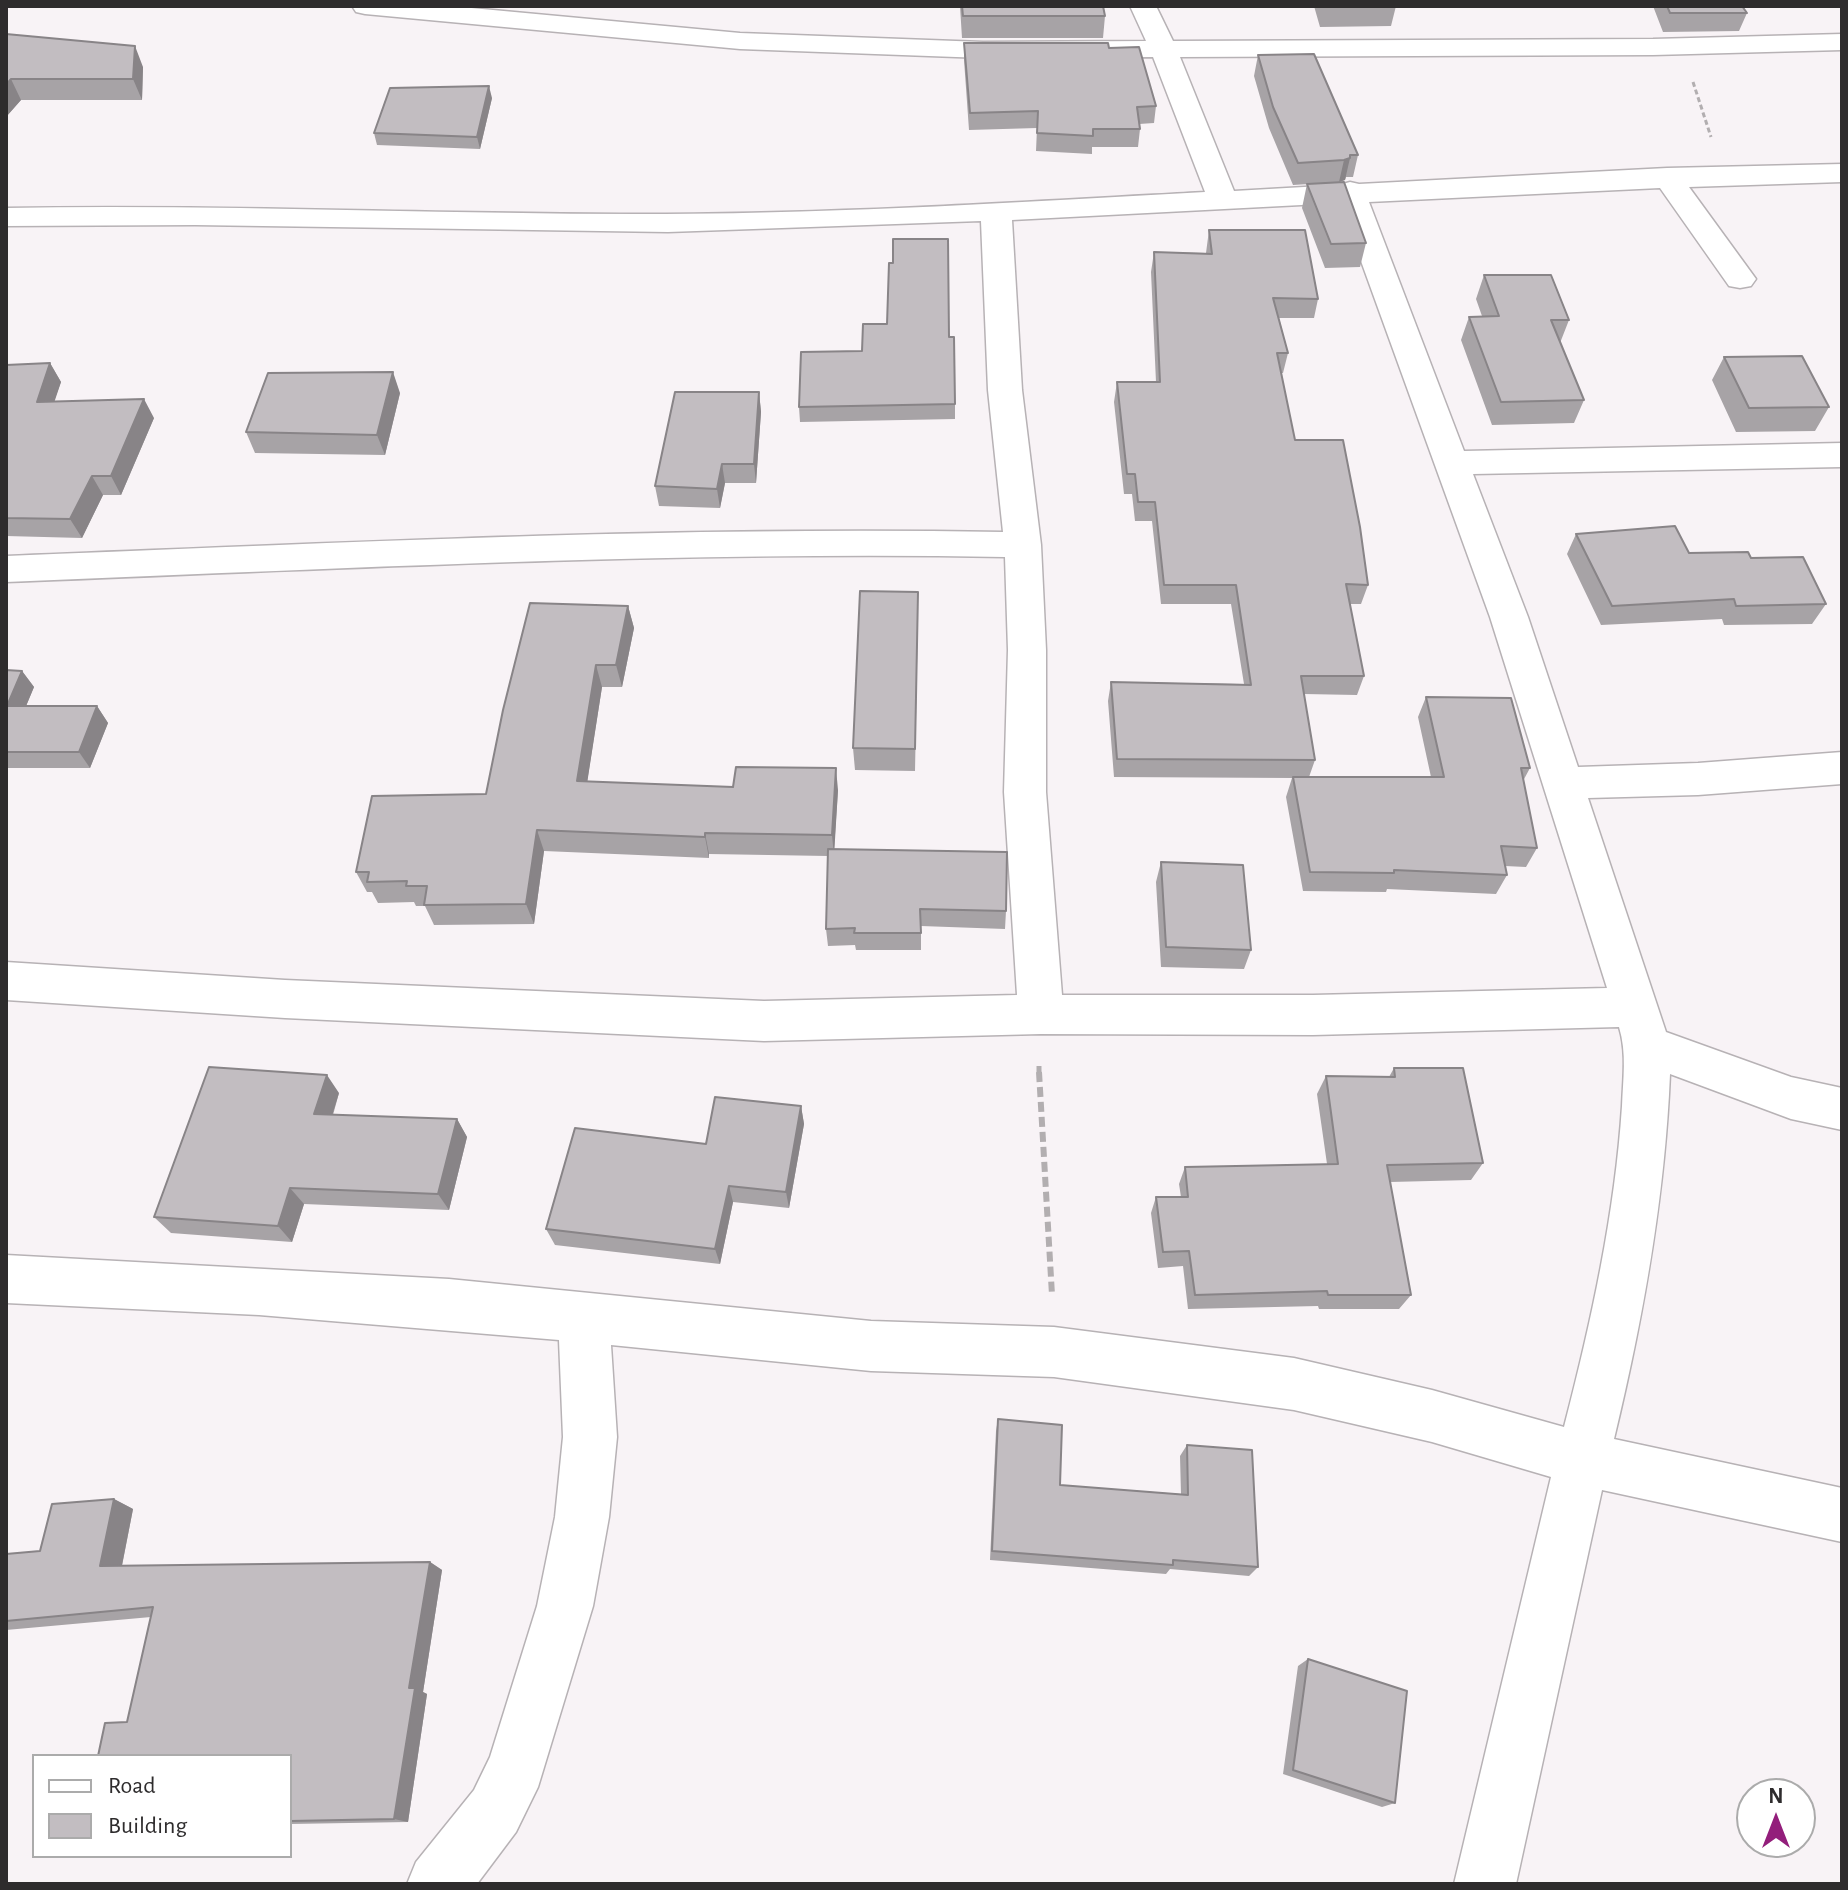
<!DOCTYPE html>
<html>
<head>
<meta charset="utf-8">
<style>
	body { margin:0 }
	#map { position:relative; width:1848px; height:1890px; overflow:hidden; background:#f8f3f6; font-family:"Alegreya Sans",sans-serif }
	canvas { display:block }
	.frame { position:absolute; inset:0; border:8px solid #2e2c2d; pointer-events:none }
	.legend { position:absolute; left:32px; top:1754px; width:260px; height:104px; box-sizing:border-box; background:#fff; border:2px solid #ababab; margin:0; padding:10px 14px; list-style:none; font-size:24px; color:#2e2c2d }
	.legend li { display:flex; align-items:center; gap:16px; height:40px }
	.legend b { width:40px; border:2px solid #ababab }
	.north { position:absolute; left:1736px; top:1778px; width:80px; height:80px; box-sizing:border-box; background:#fff; border:2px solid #ababab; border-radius:50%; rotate:0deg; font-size:22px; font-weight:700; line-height:32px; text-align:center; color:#2e2c2d }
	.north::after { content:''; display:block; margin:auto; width:28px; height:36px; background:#931e7b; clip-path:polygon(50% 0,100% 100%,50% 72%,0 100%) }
</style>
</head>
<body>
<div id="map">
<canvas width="1848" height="1890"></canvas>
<div class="frame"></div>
<ul class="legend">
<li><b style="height:10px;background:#fff"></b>Road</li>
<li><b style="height:22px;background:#c2bdc1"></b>Building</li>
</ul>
<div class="north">N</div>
</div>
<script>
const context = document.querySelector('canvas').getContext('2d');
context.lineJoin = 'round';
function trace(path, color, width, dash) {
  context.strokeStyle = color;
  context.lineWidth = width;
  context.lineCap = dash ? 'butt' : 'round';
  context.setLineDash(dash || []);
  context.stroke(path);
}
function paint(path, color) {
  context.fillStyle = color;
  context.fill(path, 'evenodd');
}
const minor = new Path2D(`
	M352,6H450L740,33L983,42L1146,41L1130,6H1156L1173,41L1653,39L1842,34V50L1653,55L1180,57L1234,191L1339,185L1350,182L1359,184L1667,168L1842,164V182L1689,187L1756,279L1751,286L1740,288L1729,286L1660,188L1369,202L1464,451L1842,443V467L1473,474L1528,617L1578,767L1698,763L1842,752V784L1698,795L1588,798L1666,1032L1791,1077L1842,1088V1130L1791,1119L1670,1074C1665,1197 1643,1319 1614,1439L1842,1488V1542L1602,1490L1516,1884H1454L1551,1477L1432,1442L1294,1410L1054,1377L871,1371L611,1345L617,1437L609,1517L593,1606L538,1787L516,1832L477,1884H407L416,1862L474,1790L490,1757L537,1606L555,1517L563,1437L559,1340L259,1315L6,1303V1255L449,1279L871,1321L1054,1327L1294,1358L1432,1390L1564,1427C1591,1323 1615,1214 1622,1106C1623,1079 1627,1053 1619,1027L1313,1035L1041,1034L764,1041L285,1018L6,1000V962L285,980L764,1001L1017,995L1004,792L1008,650L1005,557C672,551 339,569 6,582V556C338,543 671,526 1003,532L988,390L981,221L668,232L195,225L6,226V208C226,204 446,215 666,214C846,213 1025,202 1205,192L1153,57L983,58L740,49L365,14L356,12ZM1340,203L1490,617L1607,988L1313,995H1062L1046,792V650L1041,545L1022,390L1012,220Z`);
trace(minor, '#b7b2b5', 3);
trace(new Path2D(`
	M1693,82L1711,137`), '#b2aeb0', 3, [5, 3]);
trace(new Path2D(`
	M1039,1066V1074`), '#b2aeb0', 5, [7, 4]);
trace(new Path2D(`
	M1039,1072L1052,1295`), '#b2aeb0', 6, [10, 5]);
paint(minor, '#fff');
paint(new Path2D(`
	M960,6H1103L1105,16L1103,38H962Z
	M1314,6H1396L1391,26L1320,27Z
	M1653,6H1742L1747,13L1739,31L1663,32Z
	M6,34L143,67L142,100H21L6,117Z
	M964,43L1109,48L1156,106L1154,123L1139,124L1140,129L1138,147H1092V154L1036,151L1037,128L969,130L964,60Z
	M1258,55L1358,155L1353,177H1346L1345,180L1339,182L1293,185L1269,128L1254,76Z
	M492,98L480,149L377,145L374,133Z
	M1307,184L1366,243L1360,267L1325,268L1302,208Z
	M1209,230L1318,299L1314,318H1279L1288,353L1283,373H1281L1295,440L1368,585L1361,604H1350L1364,676L1357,695L1304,694L1315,760L1309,777H1431L1418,717L1426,697L1530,768L1523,781L1537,848L1526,867L1505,866L1507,875L1496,894L1387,889L1386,892L1303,891L1286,797L1292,778L1114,777L1108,701L1111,682L1244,684L1231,604H1161L1152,521H1135L1132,494H1124L1114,402L1117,382H1156L1151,272L1154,252L1206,253Z
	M1484,275L1569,320L1560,343L1584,400L1574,423L1492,425L1461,340L1469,317L1482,316L1476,299Z
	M949,337L955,404V419L800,422L799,407L862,351Z
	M1724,357L1829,407L1815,431L1736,432L1712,380Z
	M50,363L61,382L54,401L154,418L121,495H103L82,538L6,536V365Z
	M759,392L761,412L756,483H725L720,508L659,506L655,486Z
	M400,393L385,455L255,453L246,432Z
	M1576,534L1689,553L1751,558L1826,604L1812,624L1724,625L1722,619L1601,625L1567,554Z
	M628,606L634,628L622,687H602L587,782L838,790L834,850L1006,911L1005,929L921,926V950H856L855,945L828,946L826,929L828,856L709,854V858L544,851L534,924L434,925L425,906H416L414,902L378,903L372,892H367L356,872L486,794Z
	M918,614L915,771L855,770L853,748Z
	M6,670L22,671L34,687L26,706H97L108,723L90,768H6Z
	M1161,862L1251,950L1244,969L1161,967L1156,882Z
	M1394,1068L1483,1163L1471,1180L1390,1182L1411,1295L1399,1309H1319L1318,1306L1188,1309L1183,1266L1158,1268L1151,1213L1156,1197H1181L1179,1184L1185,1167L1327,1164L1317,1094L1326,1076L1389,1077Z
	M339,1093L333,1115L457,1119L467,1137L449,1210L304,1204L292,1242L171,1233L154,1217Z
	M801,1106L804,1124L789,1208L733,1202L720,1264L555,1245L546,1229L706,1144Z
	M998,1419L1060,1485L1181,1494L1180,1456L1187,1445L1258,1567L1249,1576L1170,1569L1166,1574L990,1560L996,1431Z
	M114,1499L133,1509L122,1566L430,1562L442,1570L423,1692L427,1694L408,1822L290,1824V1756L127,1722L151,1617L6,1630V1554L40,1551Z
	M1308,1659L1395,1803L1382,1807L1283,1774L1298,1666Z`), '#a7a3a6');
paint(new Path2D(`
	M135,46L143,67L142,100L133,79Z
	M11,79L21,100L6,117V85Z
	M489,86L492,98L480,149L477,137Z
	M1350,158L1345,180L1339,182L1344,160Z
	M50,363L61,382L48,421L37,402Z
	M393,372L400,393L385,455L377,435Z
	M759,392L761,412L756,483L754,464Z
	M144,399L154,418L121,495L111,476Z
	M722,464L725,483L720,508L717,489Z
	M92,476L103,495L82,538L70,519Z
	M628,606L634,628L622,687L616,665Z
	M596,665L602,687L584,803L577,781Z
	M22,671L34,687L19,723L7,706Z
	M97,706L108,723L90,768L79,752Z
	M836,768L838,790L834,856L832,835Z
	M537,830L544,851L534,924L526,904Z
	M705,833L709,854V858L705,837Z
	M327,1075L339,1093L327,1132L314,1114Z
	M801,1106L804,1124L789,1208L786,1192Z
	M457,1119L467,1137L449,1210L438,1194Z
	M729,1186L733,1202L720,1264L715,1249Z
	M290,1188L304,1204L292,1242L278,1226Z
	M114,1499L133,1509L120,1575L100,1566Z
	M430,1562L442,1570L423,1692L427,1694L408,1822L394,1819L409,1688Z`), '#888487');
const building = new Path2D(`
	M962,6H1103L1105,16H963Z
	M1667,6H1742L1747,13H1670Z
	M6,34L135,46L133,79H11L6,85Z
	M964,43H1108L1109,48L1139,47L1156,106L1137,107L1140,129H1093V136L1037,133L1038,111L970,113Z
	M1314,54L1358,155H1350V158L1344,160L1298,163L1273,107L1258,55Z
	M489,86L477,137L374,133L390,88Z
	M1344,182L1366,243L1331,244L1307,184Z
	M1209,230H1305L1318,299L1273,298L1288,353H1277L1295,440H1343L1360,527L1368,585L1346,584L1364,676H1301L1315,760L1117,759L1111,682L1251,685L1236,585H1164L1155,502H1138L1135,474H1127L1117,382H1160L1154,252L1212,254Z
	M893,239H948L949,337H954L955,404L799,407L801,352L862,351L863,324H887L889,263H893Z
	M1484,275H1551L1569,320H1551L1584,400L1501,402L1469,317L1499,316Z
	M1802,356L1829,407L1749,408L1724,357Z
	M50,363L37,402L144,399L111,476H92L70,519L6,518V365Z
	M393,372L377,435L246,432L268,373Z
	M675,392H759L754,464H722L717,489L655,486Z
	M1675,526L1689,553L1748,552L1751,558L1803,557L1826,604L1736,606L1734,599L1612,606L1576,534Z
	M860,591L918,592L915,749L853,748Z
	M530,603L628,606L616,665H596L577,781L733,787L736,767L836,768L832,835L705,833V837L537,830L526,904L424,905L427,886H406L407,881L367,882L369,872H356L372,796L486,794L503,710Z
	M6,670L22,671L7,706H97L79,752H6Z
	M1426,697L1511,698L1530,768H1521L1537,848L1501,846L1507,875L1394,870V873L1310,872L1293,777H1444Z
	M828,849L1007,852L1006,911L920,909L921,933H854L855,928L826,929Z
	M1161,862L1243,865L1251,950L1166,947Z
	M209,1067L327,1075L314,1114L457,1119L438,1194L290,1188L278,1226L154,1217Z
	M1394,1068H1463L1483,1163L1387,1165L1411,1295H1328L1327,1291L1195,1295L1189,1251L1163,1252L1156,1197H1188L1185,1167L1338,1164L1326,1076L1395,1077Z
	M715,1097L801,1106L786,1192L729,1186L715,1249L546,1229L575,1128L706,1144Z
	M998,1419L1062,1425L1060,1485L1188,1495L1187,1445L1252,1450L1258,1567L1173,1560V1565L992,1551Z
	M114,1499L100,1566L430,1562L409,1688H415L394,1819L290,1821V1756H98L105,1723L127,1722L153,1607L6,1621V1554L40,1551L52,1504Z
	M1308,1659L1407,1691L1395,1803L1293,1770Z`);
paint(building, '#c2bdc1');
trace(building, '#888487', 2);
</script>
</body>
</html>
